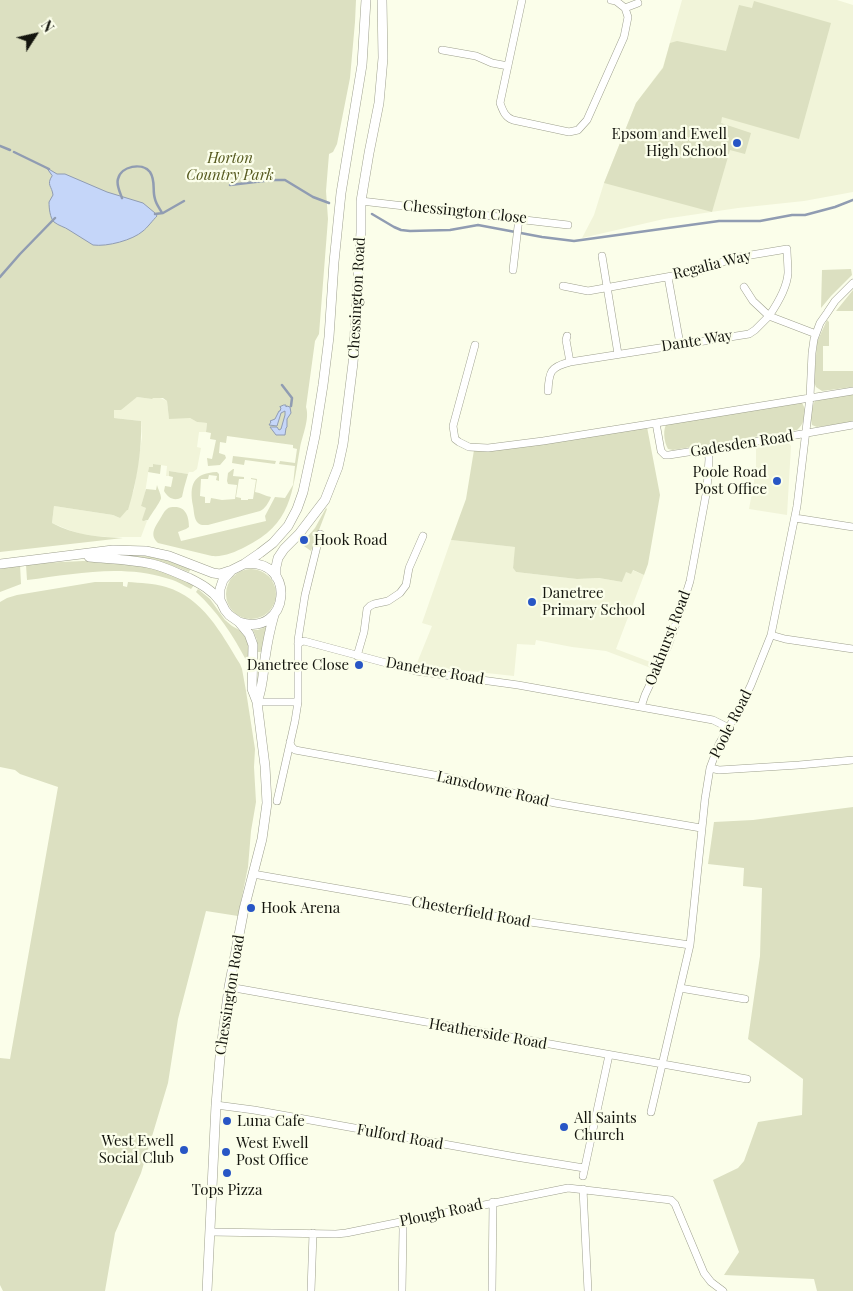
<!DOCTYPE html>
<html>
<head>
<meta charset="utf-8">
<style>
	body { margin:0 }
	#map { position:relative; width:853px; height:1291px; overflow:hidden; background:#fbfeea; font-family:"Playfair Display",serif }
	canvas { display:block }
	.north { position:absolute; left:10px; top:10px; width:50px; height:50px; -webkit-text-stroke:4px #fbfeea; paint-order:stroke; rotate:55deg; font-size:14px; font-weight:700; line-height:20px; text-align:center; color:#14150e }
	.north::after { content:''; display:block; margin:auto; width:18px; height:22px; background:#14150e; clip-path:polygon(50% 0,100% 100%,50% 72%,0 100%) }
</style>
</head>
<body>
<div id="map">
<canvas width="853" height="1291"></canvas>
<div class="north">N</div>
</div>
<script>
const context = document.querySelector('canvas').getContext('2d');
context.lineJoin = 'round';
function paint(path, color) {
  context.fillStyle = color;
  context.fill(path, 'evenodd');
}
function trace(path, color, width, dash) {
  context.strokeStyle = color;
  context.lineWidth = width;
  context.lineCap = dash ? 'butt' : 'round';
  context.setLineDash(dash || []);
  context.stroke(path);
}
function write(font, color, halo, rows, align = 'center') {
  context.font = font + ' "Playfair Display",serif';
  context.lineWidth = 4.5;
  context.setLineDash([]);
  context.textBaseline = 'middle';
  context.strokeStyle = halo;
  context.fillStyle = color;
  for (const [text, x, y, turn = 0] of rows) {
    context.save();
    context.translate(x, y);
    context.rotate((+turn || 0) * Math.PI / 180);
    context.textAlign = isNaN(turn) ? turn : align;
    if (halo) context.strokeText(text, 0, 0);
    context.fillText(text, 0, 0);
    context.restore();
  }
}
paint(new Path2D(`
	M682,0H837L853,5V192L804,201L738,208L664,219L582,238L594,215L604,183L636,103L663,67Z
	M137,397L152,399V398H160L167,401L169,418H190L197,422L207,423L206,432H199L197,447L201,448L197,469L193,472H189L188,474L169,471V476H166L167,466L154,464L153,468L149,467L145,493L141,506L146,508L145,521H147L141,537H107L84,535L69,530L52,523L54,506L113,515L120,518L134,490L142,437L141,421L114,418V409Z
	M787,441L791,446L787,515L749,509L756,470V446Z
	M451,540L516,547L513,568L516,572L577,579L599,578L622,582L625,572L632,570L644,575L616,649L653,663L651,668L606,651L572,647L536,640L535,645L517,644L514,676L450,669L417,663L432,626L422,623Z`), '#f1f4d9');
paint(new Path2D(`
	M0,0H356L355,22L350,78L337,144L333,152L329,154L326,191L328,219L319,334L315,341L306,407C310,419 302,436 300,448C292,493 292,524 245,547C235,552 224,557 212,556L158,543C149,535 155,527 160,519C162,516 164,511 167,509C169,507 172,507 175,507C186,507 189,517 189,527L186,529L178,532L181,541L266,521L265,516L275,497L285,498L293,485L295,466L279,464L280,461L295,463L297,449L293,448V445L227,436L226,443L220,442L219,453L225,455L226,458L220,465L208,466L207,458L212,459L216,440L210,439L211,433L206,432L207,423L197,422L190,418L169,419L167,401L163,398H153L152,399L137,397L121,410H114V418L141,421C142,450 137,481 128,510H127L120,518L113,515L54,506L52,523C74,535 98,537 123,538L0,552Z
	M754,1L831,23L799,139L722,117L721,123L751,133L745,154L730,150L712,212L604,183L636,103L663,68L670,43L677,41L726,51L739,5L752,8Z
	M851,269L852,275L831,296L821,308L822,270Z
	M853,290V311H836Z
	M827,320L829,322V346H823V371H853V387L822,391L816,387L814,382L817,342Z
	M853,393V422L817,427L812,425C810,419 811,407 815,401Z
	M800,401C809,409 805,424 797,430L673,450L668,449C664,442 662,428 668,422Z
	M647,427L660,495L648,564L644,575L633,570L631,574L626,572L622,582L599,578L577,579L516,572L513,568L515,547L451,540L466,499L474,450Z
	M233,456L276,461L275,464L245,460L244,465L232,463Z
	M153,464L161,465L160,474L148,472L149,467H153Z
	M233,469H234L233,476L244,477V479H239L236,497L241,498V500H248V499H253L256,480L251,479V478L257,479L255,492C261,493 265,496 271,497C269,502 265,509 260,511L208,525C204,525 200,526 197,522C194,518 194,511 193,506C189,485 193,473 217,472L219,474V481L216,480L217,476L209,475L208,479H201L200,496L205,497V503H210L211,498L222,500L235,499L237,485L228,484L227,481L228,473Z
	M169,471L188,474L184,488L182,497C175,502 168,498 164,491L165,486L171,487L173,477L169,476Z
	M157,485C158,489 161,494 161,498C161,501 150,516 148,520L143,521L142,520L146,508L141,506L146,489L156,490Z
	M326,508L327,509L311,551L301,544L315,528Z
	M113,553L162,558L191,568L189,572C163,561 141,557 113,554Z
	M83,561C121,562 160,565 194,585L191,589C183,585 175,580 166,578C121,564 73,574 27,580L26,565L42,563Z
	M20,565L21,584L0,592V569Z
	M226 594a25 25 0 1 1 50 0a25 25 0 1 1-50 0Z
	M95,582H123V586L127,587L128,582C140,583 154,583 166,587C203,598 221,633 240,664L242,669L246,691L255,749L254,767L256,802L251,831L248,867L238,916L206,911L178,1019L168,1083L141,1173L115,1233L105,1291H3L0,1285V1058L10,1059L58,787L20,774L15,770L0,767V602L7,598L17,595Z
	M198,589L210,599L225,620L232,626L241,631L249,641V660H246C233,635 217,611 196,592Z
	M266,627L263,652H257V640L253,630H258Z
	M853,807V1291H817L814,1279L724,1275L739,1252L713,1180L738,1168L744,1161L758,1122L802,1115L803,1079L748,1039L760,956L762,888L743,886L744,868L708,864L714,822L753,820Z`), '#dce0c1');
const water = new Path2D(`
	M47,168L57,174H65L107,192L143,203L155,213L157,216C153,220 147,228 143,231C133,240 107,247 93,245L69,230C65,227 59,226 54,222C50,218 49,208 49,202L53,195C52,186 46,185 52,176Z
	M284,405H286V407L287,406L290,407L291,413L287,419V427L286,428L285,435H276L270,427H277L279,430L281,429L285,415V411L281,413L277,426L269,425L271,422L270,421L275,419L279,411H280L281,408L280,407Z`);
paint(water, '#c5d6f9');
trace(water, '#909cb2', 1);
trace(new Path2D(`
	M0,146L10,150
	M14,152L49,169
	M230,185L272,180H285L313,197L329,203
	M122,198C120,192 116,185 118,179C121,166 142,162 150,172C156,181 152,190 155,199C156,204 160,209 162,213
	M155,214L163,213L184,201
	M372,214L394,227L401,230L410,231L450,230L478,225L542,237L574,241L719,221H760L792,215H805L835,207L853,200
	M0,277L20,254L55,218
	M282,385L292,398L291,406`), '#909cb2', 2.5);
const street = new Path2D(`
	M522,0L500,103C503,111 505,117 513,120L569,132L578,130L587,120L624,37L628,17L625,8
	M611,0L616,1L625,8
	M625,8L638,3
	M442,50L476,56L492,63L508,66
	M361,201L568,225
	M602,256L618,354
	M513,270L519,218
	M668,277L680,344
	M563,286L588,291L700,271L733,258L787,249C787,256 788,265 788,273C787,288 778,303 769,316L753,301L744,287
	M567,336L566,340L570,362
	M475,345L453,426L455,439L459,442L469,447L488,448L543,441L656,423
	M548,391C549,372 550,367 570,362L749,334L755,330L769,316L816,334
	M853,391L656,423L661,451L665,455H669L796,435L853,425
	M795,518L853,527
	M771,635L785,639L853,649
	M298,644L301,642L304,641L416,671L518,685L713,720L729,728
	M357,656L364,632L367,609L370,606L374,604L388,601L400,593L406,585L409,568L423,536
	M257,702H298
	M641,707L645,695L668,646L682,607L690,581L707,489L709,459L708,449
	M290,742L291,746L295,750L445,777L555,803L701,828
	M710,768L719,770L799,765L853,760
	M277,801L295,721L298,702V640L305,595L320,534
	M253,874L523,921L690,945
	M229,987L747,1079
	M680,988L745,999
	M216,1105L254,1110L516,1157L584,1168
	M651,1112L690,945L705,799L710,768L719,744L739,710L751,685L771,635L797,506L810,397L812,353L814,339L820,323L827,313L835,301L853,283
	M583,1176L609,1055
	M583,1189L588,1291
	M210,1232L336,1234L346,1233L568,1188L671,1200L675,1204L704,1273L711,1282L723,1291
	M311,1291L313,1233
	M402,1291L403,1229L402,1221
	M492,1291L493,1202`);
const secondary = new Path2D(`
	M89,557C110,559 131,559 152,564C165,567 177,573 189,578C201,584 212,590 220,601
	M0,564L113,550L146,551L169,556L213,573L220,574L229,571
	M276,577V567L278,558L284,549L299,534L325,500L338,467L343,444L353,363L361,232V201L369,153L379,103L383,58L382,0
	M239,622C290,639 298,557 244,564
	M257,702C263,687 263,675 265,658C267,644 270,629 274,615
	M207,1291L216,1105L220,1057L229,987L244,909L262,839L267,803L265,766L257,702L252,689L253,645L249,634L239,622L229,615L225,610L220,600V589L223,580L232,570L244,564L260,553L273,543L288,526L297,509L303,492L315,436L323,385L329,337L334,262L341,193L362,65L366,0`);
trace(street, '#9ea08e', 8);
trace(secondary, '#9ea08e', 10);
trace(street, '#fff', 7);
trace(secondary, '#fff', 9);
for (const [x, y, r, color] of [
	[737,143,5,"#2856c5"],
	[777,481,5,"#2856c5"],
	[304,540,5,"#2856c5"],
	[532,602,5,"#2856c5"],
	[359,665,5,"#2856c5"],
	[251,908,5,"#2856c5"],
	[227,1121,5,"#2856c5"],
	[564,1127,5,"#2856c5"],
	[184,1150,5,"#2856c5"],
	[226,1152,5,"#2856c5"],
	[227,1173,5,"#2856c5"]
]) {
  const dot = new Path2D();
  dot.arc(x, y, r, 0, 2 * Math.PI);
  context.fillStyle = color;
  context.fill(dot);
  trace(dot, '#fbfeea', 2);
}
write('15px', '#14150e', '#fbfeea', [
	["Epsom and Ewell",727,134,"right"],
	["High School",727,151,"right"],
	["Poole Road",767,472,"right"],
	["Post Office",767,489,"right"],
	["Hook Road",314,540],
	["Danetree",542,593],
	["Primary School",542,610],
	["Danetree Close",349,665,"right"],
	["Hook Arena",261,908],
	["All Saints",574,1118],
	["Church",574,1135],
	["Luna Cafe",237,1121],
	["West Ewell",174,1141,"right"],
	["Social Club",174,1158,"right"],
	["West Ewell",236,1143],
	["Post Office",236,1160],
	["Tops Pizza",227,1190,"center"]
], 'left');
write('italic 15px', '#55591e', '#fbfeea', [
	["Horton",230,158],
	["Country Park",230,175]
]);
write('15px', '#14150e', '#fbfeea', [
	["Chessington Close",465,212,6],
	["Regalia Way",712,265,-14],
	["Chessington Road",357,298,-87],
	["Dante Way",697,341,-9],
	["Gadesden Road",742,444,-9],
	["Oakhurst Road",668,638,-69],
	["Danetree Road",435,671,10],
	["Poole Road",731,724,-63],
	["Lansdowne Road",493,789,13],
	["Chesterfield Road",471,912,10],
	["Chessington Road",230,995,-81],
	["Heatherside Road",488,1034,10],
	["Fulford Road",400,1137,10],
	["Plough Road",441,1213,-12]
]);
</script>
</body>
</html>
